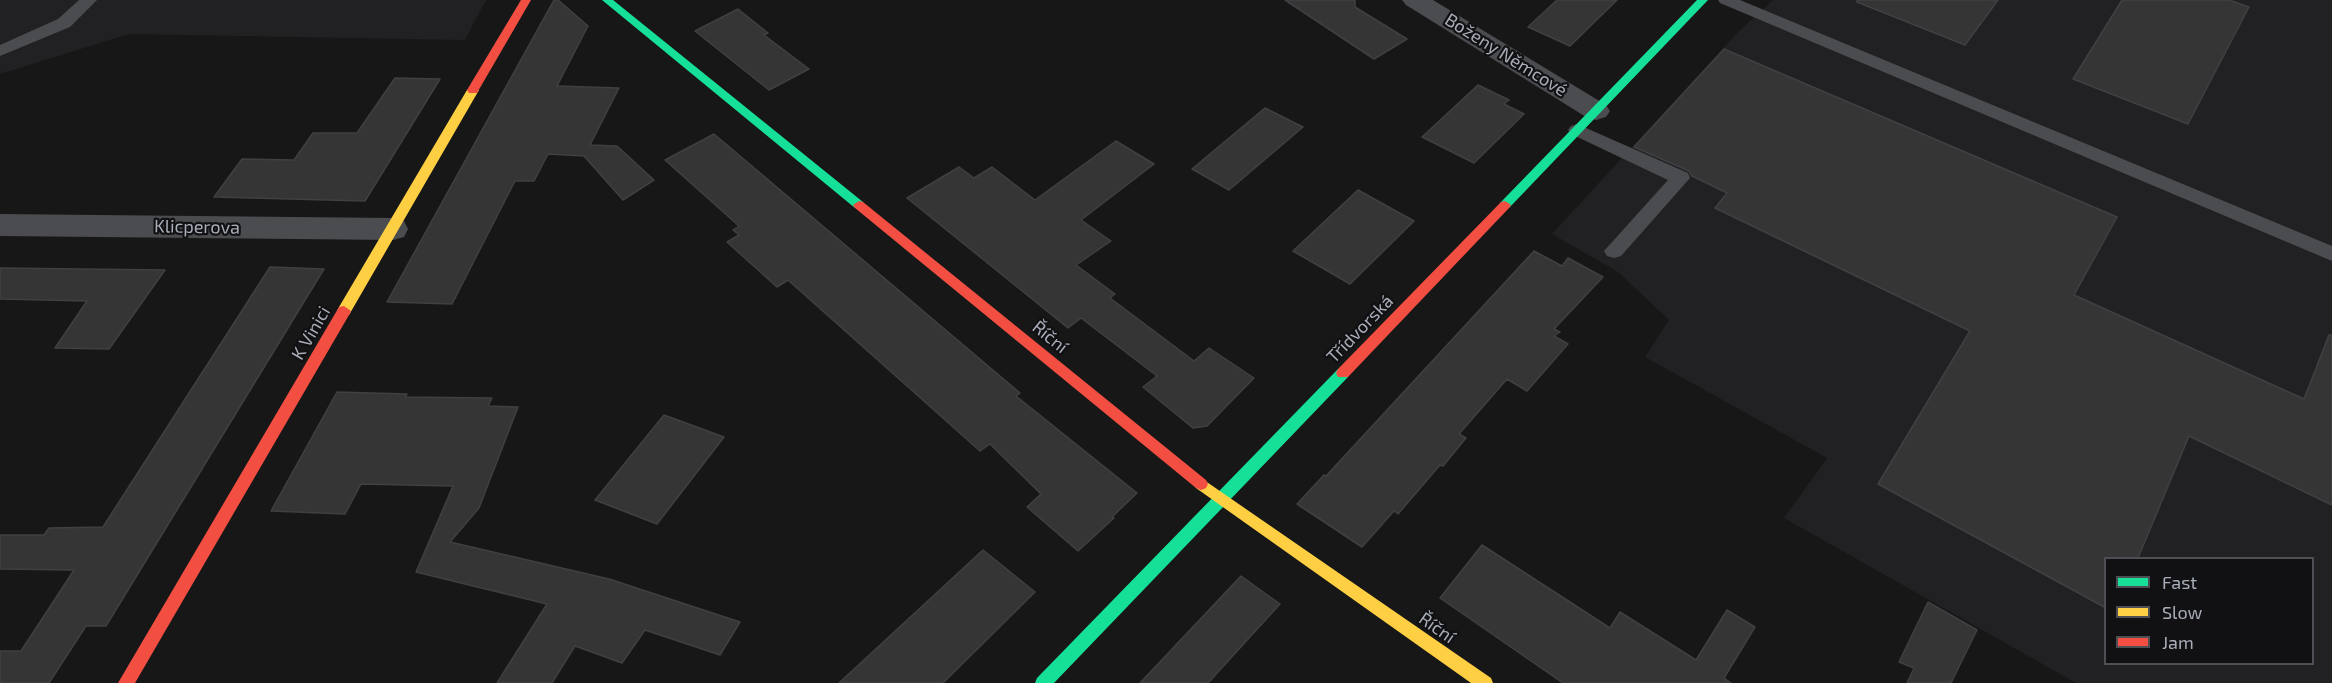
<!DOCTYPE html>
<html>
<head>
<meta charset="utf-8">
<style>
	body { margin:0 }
	#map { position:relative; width:2332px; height:683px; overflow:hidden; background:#171717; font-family:"Exo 2",sans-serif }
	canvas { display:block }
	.legend { position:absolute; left:2104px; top:557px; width:210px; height:108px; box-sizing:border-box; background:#111113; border:2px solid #4d4f55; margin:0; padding:8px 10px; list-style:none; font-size:18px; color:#a8adb8 }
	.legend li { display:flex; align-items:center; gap:12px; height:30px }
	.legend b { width:30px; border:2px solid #4d4f55 }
</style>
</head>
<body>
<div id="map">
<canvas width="2332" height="683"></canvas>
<ul class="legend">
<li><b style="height:8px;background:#16e098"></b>Fast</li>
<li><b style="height:8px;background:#ffcf43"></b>Slow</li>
<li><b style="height:8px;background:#f24e42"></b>Jam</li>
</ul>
</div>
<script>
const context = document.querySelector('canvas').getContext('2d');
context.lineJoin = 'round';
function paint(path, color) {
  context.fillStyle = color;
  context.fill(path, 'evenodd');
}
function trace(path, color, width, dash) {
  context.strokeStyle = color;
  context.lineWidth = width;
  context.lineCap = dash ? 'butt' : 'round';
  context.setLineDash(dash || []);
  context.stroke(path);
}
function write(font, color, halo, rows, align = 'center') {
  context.font = font + ' "Exo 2",sans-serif';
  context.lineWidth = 4.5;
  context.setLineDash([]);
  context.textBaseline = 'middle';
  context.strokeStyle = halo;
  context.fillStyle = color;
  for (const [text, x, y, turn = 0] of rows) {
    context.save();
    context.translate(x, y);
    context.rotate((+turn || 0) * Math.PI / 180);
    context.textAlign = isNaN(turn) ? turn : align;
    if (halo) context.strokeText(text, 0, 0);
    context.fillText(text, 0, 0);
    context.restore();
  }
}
paint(new Path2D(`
	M0,0H486L465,40L129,34L0,74Z
	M1773,0H2332V683H2076L1784,518L1827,458L1645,357L1669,320L1618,272L1552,234L1738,32ZM2106,558H2312V664H2106Z`), '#212123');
const building = new Path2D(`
	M554,0H558L588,26L557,86L619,88L590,145L617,146L654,180L623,200L584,156L548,154L534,181H515L452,304L387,302Z
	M1285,0H1355V7L1407,39L1374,59Z
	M1557,0H1617L1570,46L1528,27Z
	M1857,0H1998L1965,45L1857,2Z
	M2122,0H2229L2249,7L2188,124L2073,79Z
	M738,9L768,33L764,35L809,69L769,90L695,31Z
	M1724,49L2117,217L2074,295L2304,399L2329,335H2332V505L2189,436L2138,558H2106V608L1878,484L1970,331L1715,208L1727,193L1692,176L1689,171L1634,147Z
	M395,78L440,79L365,201L214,197L242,159L294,160L313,133H357Z
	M1478,85L1509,100L1504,104L1524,114L1474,163L1422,137Z
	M1265,108L1303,127L1229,190L1192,169Z
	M714,134L1020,393L1016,396L1137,493L1112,517L1114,518L1078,551L1027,507L1041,494L990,444L980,451L788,280L777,287L727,242L739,235L733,230L739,226L665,160Z
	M1116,141L1154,164L1081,220L1111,241L1076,265L1115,294L1110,298L1194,361L1209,348L1254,378L1207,426L1193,428L1143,387L1157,376L1081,318L1068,328L907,198L959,167L974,178L992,167L1035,200Z
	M1358,190L1414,221L1350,284L1293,251Z
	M1534,251L1562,266L1568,258L1603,277L1554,329L1560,332L1554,336L1568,344L1527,391L1507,379L1459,434L1466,438L1443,466L1440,465L1398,514L1394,511L1362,547L1297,504L1324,475L1326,476Z
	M270,267L324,269L106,626H86L49,683H0V651H21L74,570L0,569V535H44L49,528L103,527Z
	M0,268L165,270L109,349L55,348L87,301L0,299Z
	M337,392L407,394L405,397L492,398L488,406L518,407L479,508L450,542L609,579L740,622L720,655L645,630L622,663L575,646L552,683H497L547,604L416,572L453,486L361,484L345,514L271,511Z
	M664,415L724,437L657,524L595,500Z
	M1482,545L1610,628L1620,612L1696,660L1727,610L1755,627L1724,678L1731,683H1563L1440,598Z
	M983,550L1035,592L943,683H839Z
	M1241,576L1280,604L1208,683H1140Z
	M1928,602L1977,630L1951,683H1907L1914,668L1899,662Z`);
paint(building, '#353536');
trace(building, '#3f4043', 1.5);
paint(new Path2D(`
	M79,0H97L70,27L0,56V45L58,19Z
	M1718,0H1740L2332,246V261L1720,3Z
	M1577,124L1688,173L1690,178L1621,256L1614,258L1607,256L1604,251L1668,180L1571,134L1568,130L1571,126Z`), '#4b4c50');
paint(new Path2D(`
	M1402,0H1433L1606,105L1610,111L1606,117L1596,120L1586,117L1406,5Z
	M0,214L393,218L404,221L408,229L404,237L393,240L0,236Z`), '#4b4c50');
paint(new Path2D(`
	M602,0H613L863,202L865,205L863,208H855Z
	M1697,0H1708L1509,208H1501L1499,205L1501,202Z
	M1343,368L1348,369L1350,373L1348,377L1054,683H1035L1037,678L1338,369Z`), '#16e098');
paint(new Path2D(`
	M473,86L479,90L349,315H339L337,311L339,307L467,90Z
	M1201,478L1491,678L1493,683H1471L1196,488L1194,484L1196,480Z`), '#ffcf43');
paint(new Path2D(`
	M521,0H531L477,93H469L467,90Z
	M859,201L863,202L1206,480L1208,484L1206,488L1201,490L1196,488L855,208L853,205Z
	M1505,201L1511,205L1509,208L1348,377H1338L1336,373L1338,369L1501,202Z
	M344,306L351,311L349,315L135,683H118L339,307Z`), '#f24e42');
write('18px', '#a8adb8', '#111113', [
	["Boženy Němcové",1506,55,32],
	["Klicperova",197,227,1],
	["Třídvorská",1360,329,-46],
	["K Vinici",311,333,-60],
	["Říční",1050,337,39],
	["Říční",1437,628,35]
]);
</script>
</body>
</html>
